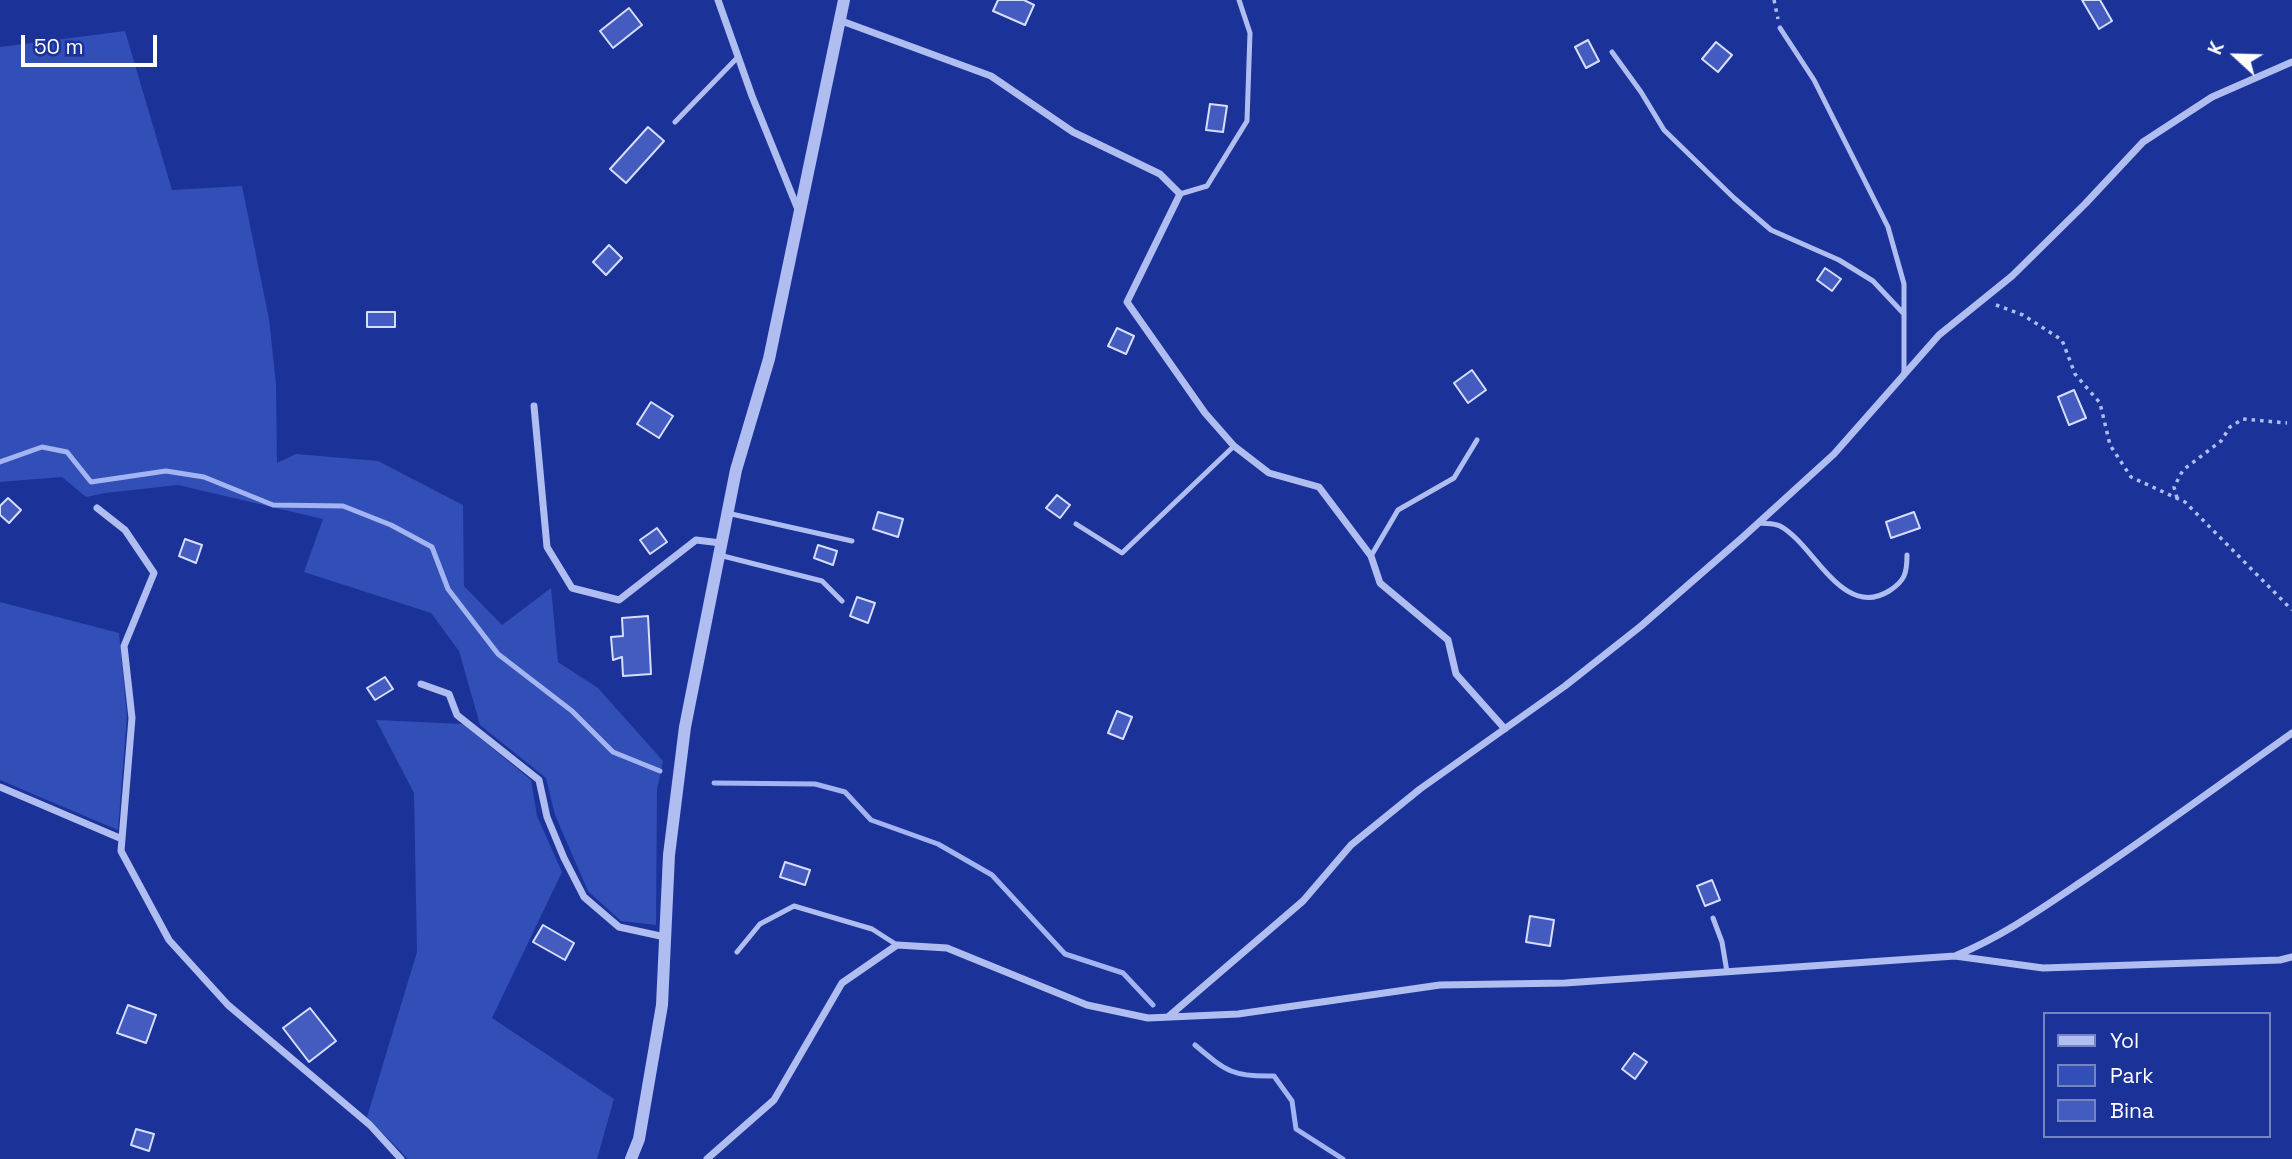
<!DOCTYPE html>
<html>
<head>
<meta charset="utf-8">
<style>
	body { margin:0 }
	#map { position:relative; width:2292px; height:1159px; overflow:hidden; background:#1b3398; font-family:"Space Grotesk",sans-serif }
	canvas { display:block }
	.legend { position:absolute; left:2043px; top:1012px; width:228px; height:126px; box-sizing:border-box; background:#1b3398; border:2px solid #7685c1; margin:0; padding:9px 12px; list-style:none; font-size:21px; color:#fff }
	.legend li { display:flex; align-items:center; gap:14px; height:35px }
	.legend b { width:35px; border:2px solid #7685c1 }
	.north { position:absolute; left:2201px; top:21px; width:70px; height:70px; -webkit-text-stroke:5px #1b3398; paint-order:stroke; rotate:292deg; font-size:19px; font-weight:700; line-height:28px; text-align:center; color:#fff }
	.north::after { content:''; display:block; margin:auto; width:24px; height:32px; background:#fff; clip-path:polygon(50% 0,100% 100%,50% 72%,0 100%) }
	.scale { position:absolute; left:21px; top:35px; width:136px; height:32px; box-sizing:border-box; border:4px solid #fff; border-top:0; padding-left:9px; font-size:21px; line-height:24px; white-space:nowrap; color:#fff; -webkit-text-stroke:5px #1b3398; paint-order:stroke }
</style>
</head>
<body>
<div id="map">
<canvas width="2292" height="1159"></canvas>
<ul class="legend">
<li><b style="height:9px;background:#b0bdf0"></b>Yol</li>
<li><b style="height:19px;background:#324eb7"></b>Park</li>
<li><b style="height:19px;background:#445cbf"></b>Bina</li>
</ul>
<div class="north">K</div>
<div class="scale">50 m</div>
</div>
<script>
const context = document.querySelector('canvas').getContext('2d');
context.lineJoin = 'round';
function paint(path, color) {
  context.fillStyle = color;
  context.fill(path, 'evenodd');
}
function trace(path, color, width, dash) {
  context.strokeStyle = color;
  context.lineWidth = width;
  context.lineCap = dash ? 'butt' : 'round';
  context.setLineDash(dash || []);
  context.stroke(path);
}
paint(new Path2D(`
	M125,31L172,190L242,186L269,319L276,384L277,463L296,454L378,461L463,505L464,586L502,625L551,588L558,662L598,688L663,761L657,789L656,925L621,921L588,891L555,815L546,778L480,725L459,651L431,613L304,572L323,519L178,485L105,493L86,497L62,477L0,482V47Z
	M0,602L119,633L127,716L118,830L0,780Z
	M376,720L463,724L531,780L537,816L562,872L492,1018L614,1099L597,1159H408L367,1117L417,952L414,793Z`), '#324eb7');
trace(new Path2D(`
	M0,462L42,447L67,452L91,482L166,471L204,477L273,505L343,506L391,525L432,547L448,589L498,654L572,711L613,752L660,771
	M714,783L815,784L845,792L871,820L938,844L992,875L1065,954L1123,973L1153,1005
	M1195,1045C1226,1071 1232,1077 1274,1076L1292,1101L1296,1129L1343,1159`), '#a3b4f2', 5);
const building = new Path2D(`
	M998,0H1024L1034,5L1025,25L993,11Z
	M2082,0H2100L2112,21L2099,29Z
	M629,8L642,25L613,48L600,31Z
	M1588,40L1599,61L1586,68L1575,47Z
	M1716,42L1732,55L1718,72L1702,59Z
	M1210,104L1227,106L1223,132L1206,130Z
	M648,127L664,141L626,183L610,169Z
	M609,245L622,258L606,275L593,262Z
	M1825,268L1841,279L1832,291L1817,280Z
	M367,312H395V327H367Z
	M1117,328L1134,336L1126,354L1108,346Z
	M1472,370L1486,390L1468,403L1454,383Z
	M2074,390L2086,418L2069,425L2058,397Z
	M651,402L673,416L659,438L637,424Z
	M1057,495L1070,505L1060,518L1046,508Z
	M8,498L21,510L9,523L0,515V506Z
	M878,512L903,519L898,537L873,529Z
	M1914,512L1920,528L1891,538L1886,522Z
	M657,528L667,542L650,554L640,540Z
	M185,539L202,545L196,563L179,556Z
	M818,545L837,551L833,565L814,558Z
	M857,597L875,603L868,623L850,616Z
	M648,616L651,674L623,676L622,657L613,660L611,637L623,636L622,618Z
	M385,677L393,689L375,700L367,688Z
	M1117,711L1132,717L1123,739L1108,733Z
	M785,862L810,870L805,885L780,877Z
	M1712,880L1720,900L1705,906L1697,886Z
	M1530,916L1554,920L1550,946L1526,942Z
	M543,925L574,943L565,960L533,942Z
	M128,1005L156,1015L146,1043L117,1033Z
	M310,1008L336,1041L309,1062L283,1028Z
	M1634,1053L1647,1062L1635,1079L1622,1069Z
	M136,1129L154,1134L149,1151L131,1145Z`);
paint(building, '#445cbf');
trace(building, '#d7defb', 2);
trace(new Path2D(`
	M1774,0L1778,19
	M1996,305L2023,315L2062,340L2075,374L2100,403L2110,445L2131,477L2185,502L2292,610
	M2177,498L2174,487L2183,470L2221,441L2230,427L2243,419L2287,423`), '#b0bdf0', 3.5, [3.5, 5]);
trace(new Path2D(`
	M1780,28L1814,80L1888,227L1904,284V376
	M1612,52L1641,92L1664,130L1734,198L1771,230L1839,260L1873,281L1904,314
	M675,122L738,57
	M1180,194L1207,186L1247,121L1250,33L1239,0
	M727,513L852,541
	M1759,523C1766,524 1774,523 1780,526C1814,544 1842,620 1889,591C1905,581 1907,573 1907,555
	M1076,524L1122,553L1234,446
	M719,555L822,581L842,601
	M1371,556L1398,510L1454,478L1477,440
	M1713,918L1722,942L1727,972
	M737,952L760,924L794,906L872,929L897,945`), '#b0bdf0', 5);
trace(new Path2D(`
	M718,0L752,96L799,212
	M839,20L991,76L1073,132L1160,174L1180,194L1127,302L1205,413L1234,446L1269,473L1319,487L1371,556L1380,583L1448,640L1456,674L1505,729
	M534,406L547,547L572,588L619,600L696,540L721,543
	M97,508L125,530L154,573L124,646L132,718L121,851L169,940L228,1005L370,1125L401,1159
	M421,684L449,694L457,715L539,780L547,817L564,858L584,897L619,927L665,937
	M0,787L122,839
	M1955,956C2003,936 2041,909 2084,880C2154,833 2223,782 2292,733
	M1168,1017L1303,901L1351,845L1420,789L1565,686L1641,626L1743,537L1834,454L1939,335L2012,276L2085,204L2143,142L2212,97L2292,62
	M707,1159L774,1100L842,983L897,945L947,948L1087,1005L1148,1018L1238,1014L1440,985L1565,983L1955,956L2043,968L2280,960L2292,957`), '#b0bdf0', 7);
trace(new Path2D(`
	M631,1159L639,1139L662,1005L669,855L685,727L736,470L769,359L844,0`), '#b0bdf0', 12);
</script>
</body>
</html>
